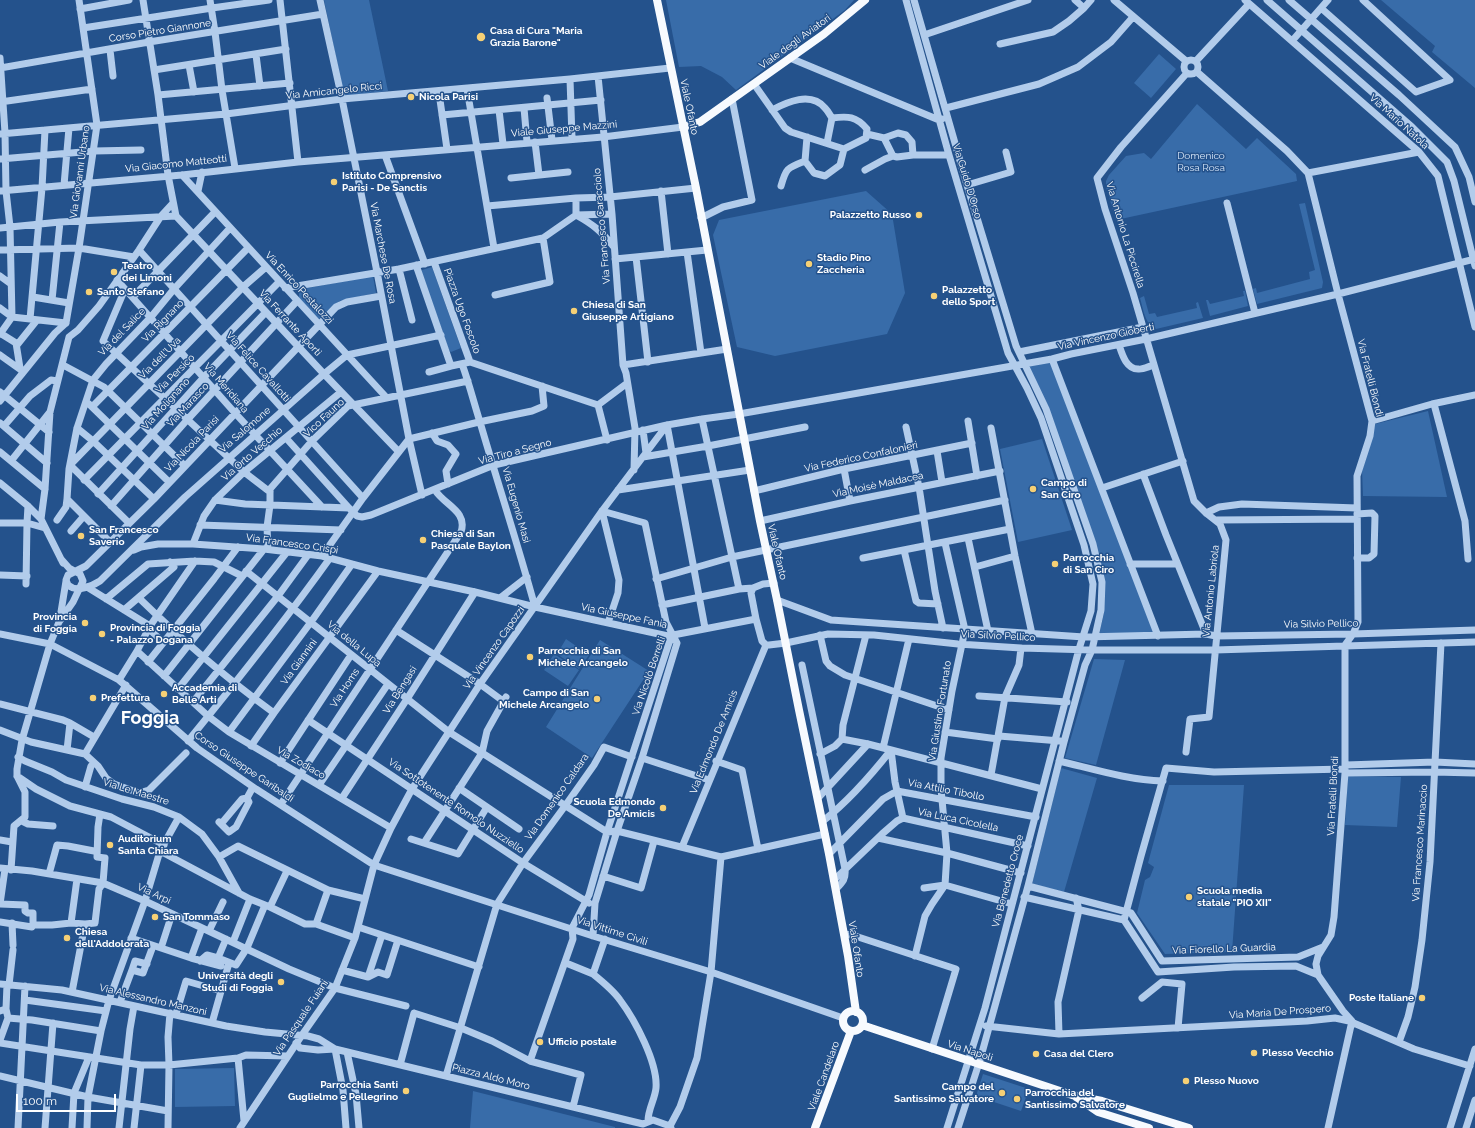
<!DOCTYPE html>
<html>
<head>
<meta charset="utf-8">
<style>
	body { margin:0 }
	#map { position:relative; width:1475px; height:1128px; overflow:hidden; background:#24528c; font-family:Raleway,sans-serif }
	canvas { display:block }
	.scale { position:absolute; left:16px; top:1094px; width:100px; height:18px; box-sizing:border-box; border:2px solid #fff; border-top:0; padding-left:5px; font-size:12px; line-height:14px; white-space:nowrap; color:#fff; -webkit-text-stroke:3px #24528c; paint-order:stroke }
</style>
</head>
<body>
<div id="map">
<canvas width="1475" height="1128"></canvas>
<div class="scale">100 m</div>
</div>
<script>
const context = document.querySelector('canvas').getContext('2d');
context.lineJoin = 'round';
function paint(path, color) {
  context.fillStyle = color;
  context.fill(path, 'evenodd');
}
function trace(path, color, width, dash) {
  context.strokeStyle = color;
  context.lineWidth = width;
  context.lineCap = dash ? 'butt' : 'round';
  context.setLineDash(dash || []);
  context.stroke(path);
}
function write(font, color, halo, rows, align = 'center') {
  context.font = font + ' Raleway,sans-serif';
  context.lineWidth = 3;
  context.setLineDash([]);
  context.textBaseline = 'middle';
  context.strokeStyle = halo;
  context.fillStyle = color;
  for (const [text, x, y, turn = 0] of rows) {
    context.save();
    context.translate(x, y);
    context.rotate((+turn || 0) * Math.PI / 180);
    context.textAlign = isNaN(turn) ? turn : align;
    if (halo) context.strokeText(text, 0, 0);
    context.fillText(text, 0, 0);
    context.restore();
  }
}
paint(new Path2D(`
	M324,0H369L388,91L344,96Z
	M666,0H854L845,10L736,90L722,77L701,66L679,67Z
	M1381,0H1475V88L1432,52L1435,46Z
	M1159,54L1176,69L1151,98L1134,83Z
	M1197,104L1246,149L1257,138L1296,174L1297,181L1116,220L1106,187V181L1109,175L1126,156L1144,153L1151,159Z
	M866,191L892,214L905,293L887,334L775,356L737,347L713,235L719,220Z
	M1305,203L1323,282L1322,288L1257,304L1253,289L1256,288L1257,293L1310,279L1309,272L1315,270L1299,204Z
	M432,267L461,348L451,352L449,350L421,272L422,270Z
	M373,276L376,293L340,301L319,319L299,298V291L302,289Z
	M1243,291H1245L1248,306L1210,316L1206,300H1208L1210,304L1244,296Z
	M1144,296L1149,314L1155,313L1157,317L1197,308L1196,303L1198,302L1203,318L1156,329C1145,325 1143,308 1140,298Z
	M1051,362L1154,633L1099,635L1104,613L1105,581L1028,366Z
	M1428,411L1447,497L1363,496L1362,470L1375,424Z
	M1042,439L1072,530L1018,542L1000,449Z
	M566,639L589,655L579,669L557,654Z
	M600,640L649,671L592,758L546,727Z
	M554,654L579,670L568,686L544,670Z
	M1094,659L1125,660L1096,765L1065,758Z
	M1061,768L1097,778L1064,892L1032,884Z
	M1348,776L1401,777L1397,827L1345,825Z
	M1169,785H1244L1232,952L1165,954L1137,913L1145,880L1150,877L1154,867L1148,863Z
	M234,1068L235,1106L175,1107V1069Z
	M983,1074L1029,1089L1021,1111L976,1096Z
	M473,1091L615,1127V1128H470Z`), '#386ca9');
trace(new Path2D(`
	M143,0L158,95L168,175L176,216L324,374L399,452
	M210,0L215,32L222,90L235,168
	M280,0L298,162
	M320,0L342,99L377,272L409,439L422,495
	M906,0L949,155L1008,353L1027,388L1041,418L1084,545L1093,584L1091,611L1079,649L985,1008L947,1128
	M914,0L967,185L1016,346L1046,409L1093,544L1102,582L1101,610L1092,650L1085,665L1064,742L1028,886L980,1060L958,1128
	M1075,0L1084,8L1091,0
	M1114,0L1186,61
	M1245,0L1419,152L1438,176L1475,327
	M1267,0L1412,127L1447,162L1454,181L1475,266
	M1289,0L1399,95L1455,147L1469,177L1475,202
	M1321,8L1416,92L1450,80L1363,0
	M80,9L129,0
	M83,28L212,8L269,0
	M924,35L1028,0
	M1292,41L1328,0
	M1000,44L1053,32L1069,21L1084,8
	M110,50L113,76
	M256,55L260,86
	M0,58L5,133L6,191L10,227L12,317L0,334
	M790,58L939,120L942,119
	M1184 67a7 7 0 1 1 14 0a7 7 0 1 1-14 0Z
	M1196,61L1249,4
	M189,65L194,92
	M0,68L149,42L323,14
	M154,70L286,49
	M1197,72L1287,151L1308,173L1338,294L1372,421L1370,436L1357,476L1358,622L1353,634L1345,645V773L1334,917L1331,935L1318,956L1316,964L1318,975L1343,1011L1352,1021L1328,1128
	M598,76L612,214L623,365L626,373L635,428L634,470
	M570,79L572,138
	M754,84L785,128L791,132L844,149L840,165L825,176L814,173L805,161L807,137
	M467,89L494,248
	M158,95L290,83
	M547,98L552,140
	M440,100L447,149
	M0,102L92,89
	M524,108L527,142
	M946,108L1039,84L1078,67L1111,42L1133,17
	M499,110L503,144
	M772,110C787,102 811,91 825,108C828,111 830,115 832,118
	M442,115L601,100
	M0,134L226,114L342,99L570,79L670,68
	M867,134L884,138L898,133L906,135L912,142L913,155L897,157L893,156L884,138
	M535,142L539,175
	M827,143L832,118C848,116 856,116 867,129L866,138L844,149
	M385,155L425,264
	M913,155H949
	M0,159L94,151L141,150
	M865,170L885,159L893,156
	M1308,173L1419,152
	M182,175L386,397
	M511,178L568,172
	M64,185L69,128
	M967,185L1011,172L1006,152
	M781,186C786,168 787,168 805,161
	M0,191L182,175L298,162L603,137L683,127
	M198,191L202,172
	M661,191L668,254
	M1227,203L1255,313
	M487,206L576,198L610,197L696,188
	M576,215C594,225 601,231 614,247
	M576,215L612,214
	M701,218L723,207L752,200L732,99
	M0,228L60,222L176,216
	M0,250L79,248L134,257
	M139,250L363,498
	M687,252L701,353
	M636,257L648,362
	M615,259L707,250
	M416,265L451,366L470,362L434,262
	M399,269L412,320
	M0,276L11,284
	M117,280L235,413L322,507
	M285,288L399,269L543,238L576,215V198
	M125,289L103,341L244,472L270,492
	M495,295L550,282L543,238
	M381,296L347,302L336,307L154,499L86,566L68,575L66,580L68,585C77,593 92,586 100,581L185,497L324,374L347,355L441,335
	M33,297L69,303
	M133,297L215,212
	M52,300L60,222
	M0,308L12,317L66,323
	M30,319L42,188L45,130
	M66,323L79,248L97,125L79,0
	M0,333L16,343L20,368
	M17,345L37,320
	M1119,345C1122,354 1126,369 1138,369C1143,370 1149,366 1154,365
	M1019,352L1143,327
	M0,355L21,370
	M1052,359L1158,636
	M470,362L598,405L607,440
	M462,364C469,383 474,403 480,422C498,484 518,545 535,607
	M63,365L104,387L185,466
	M623,365L727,349
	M429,372L451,366
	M0,392L49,432
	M0,401L55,333L66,323
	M89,404L169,482
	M1434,404L1465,521L1468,559
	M598,405L626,384
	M92,407L248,248
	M702,419L739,589
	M968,421L977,476
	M1372,421L1432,404L1475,395
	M0,423L47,463
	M667,425L705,628
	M4,426L30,396L51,380L57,381
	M906,427L919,487L935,591L943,628
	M77,428L93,441L154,499
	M991,428L1015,556L1032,634
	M643,430L646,453
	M432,433L437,441L448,445L456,454L446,471L448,484
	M286,438L349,508
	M937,451L942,482
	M0,452L45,489
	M643,457L708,446L805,427
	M11,461L50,412
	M844,469L850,501
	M1143,474L1166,535L1206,634
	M84,480L279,282
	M0,483L28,506L41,519L63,563
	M1102,488L1183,461
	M618,490L750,470
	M754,491L844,469L972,443
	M98,494L204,377L266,312
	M215,500L245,504L349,508L357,516L362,517L371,515L494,465L667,425L702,419L739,414L1052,359L1071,354L1146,339L1338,294L1475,259
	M111,506L187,420L297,301
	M602,511L619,580L618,593L608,623
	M1206,513L1219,507L1242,504L1357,508
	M1357,514L1372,513L1375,516L1374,554L1369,558H1357
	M41,519L45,489L50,412L69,337L78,330L99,306L139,250L161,216L173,203
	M57,520L66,507L67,499
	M1216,520L1357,519
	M760,521L850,501L1000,471
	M0,523H27L45,528
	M129,523L70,465L243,287L266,267
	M200,525L341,530
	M71,531L84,516
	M968,538L988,631
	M110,542L67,499L69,469L77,428L93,380L106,364L151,317L174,289L230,228
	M193,544L204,516L215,500L244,472L341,392
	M268,549L267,527L270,505V489L312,441L348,406L468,381
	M134,550L141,547L158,544H193L264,549L322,556L378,571L475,592L535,607L668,636L756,619
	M904,550L916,601L919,603L938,604
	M322,556L363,498L409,439L479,422L532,411L544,406L542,386
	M863,558L1010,529
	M1130,564H1177
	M975,567L1015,556
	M246,571L449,732L607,832L617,831L721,857L825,834
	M0,575L27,576
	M656,579L732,557L1005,500
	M774,583L763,584L753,588L751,593L756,619L762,641L766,645H769L786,643L828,634L874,635L958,644L1021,648L1092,650H1215L1475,642
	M26,584L27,523L28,506
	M87,587L150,626
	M139,598C181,639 226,678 274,713
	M500,598L527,577
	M106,599L148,564L195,561L214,562L242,576
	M777,600L831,620L1084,637L1206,634L1216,636L1353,634L1475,630
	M662,605L739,589L753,588
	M124,610L174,567L170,562
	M60,618L66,581
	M149,629L163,642
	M396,630L480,684L503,701
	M0,634L50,644L119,680L197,748L256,789L374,865L593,936L711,972L843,1018
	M820,635L826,661L830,666L845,675L949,710
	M137,651L208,716L229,732L391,828
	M148,662L214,579L238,547
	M802,665L845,869C846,879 843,882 836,889
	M164,676L264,549
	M119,680L137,651L150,626L195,561
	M178,689L287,552
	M979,696L1067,702
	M193,702L278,596L308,555
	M0,704L63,720L70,723
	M308,720L523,863L589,903
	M0,730L31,742L67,750
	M229,732L311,622L352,564
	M945,732L998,739
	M999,736L1060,741
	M94,737L70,723L67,750L85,754L98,766L106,778L114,784L139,793L149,790L186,753
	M842,739L868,744L1042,789
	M188,741C237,681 285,621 330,558
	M251,746L274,713L378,571
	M883,748L909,639
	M891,750L895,782L903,818
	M1186,752L1190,719L1209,717L1226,540L1220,524L1206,513L1194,501L1133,293L1105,209L1097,178L1121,147L1187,73
	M85,754L126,685
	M820,754L835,746L842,739L843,725L866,635
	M18,757L25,761L52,772L66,780L122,799L154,807L179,817L202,834L219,857L239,893
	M642,758L709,780
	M716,761L742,770L758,849
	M1059,761C1093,769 1128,780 1163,781
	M280,763L351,655
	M1346,765L1435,762L1475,764
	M1345,773L1434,772L1475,773
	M991,775L1005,697L1019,665L1021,648
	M17,776L36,789L70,806L111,817L164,845
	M319,785L388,684
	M85,787L91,766
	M459,788L519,829
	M342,798L407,699L475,592
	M818,798L868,744
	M281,804L461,532C468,511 444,505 435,490
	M22,821L28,824L53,826
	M823,821C846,803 872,774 891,750
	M219,822L229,832L236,827L249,802L247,798
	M221,824L242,799L247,798L253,787
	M878,838L947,853L1021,873
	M411,839L458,854L487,807
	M0,840L12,842
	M424,843L482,753L487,731L506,697
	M682,847L766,645
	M160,851L250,899L270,907L305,924H316L355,938
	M829,854L883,799L897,791L1036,817
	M219,857L238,846L328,890L365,899
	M0,868L32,871L103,883L145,901L289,969L335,988L406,1006
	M11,870L14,826L25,817V792L17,776V769L22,740L50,644L59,622L73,602L83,581L80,574L69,568L61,559
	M49,874L57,845L68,846L94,851
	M603,876L641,888L654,841
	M77,879L71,923L85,924L95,923L99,889L103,883L105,858L97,857L98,827L100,814
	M834,880L882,834L897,821L903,818L1028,846
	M1028,886L1131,913L1162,961L1298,957L1323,947
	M924,888L945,885L1012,904
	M1024,897L1124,920
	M0,904L25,905V911L28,913H33V925
	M0,904L5,869
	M270,907L287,871
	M0,922L32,927L33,925H52L71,923
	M12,923L13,945
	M316,924L328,890
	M358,927L479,967
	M209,931L223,902
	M844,934L852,935L956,969L932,1049
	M593,936L595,903L617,831L642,758L677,643L666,622L645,523L602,511
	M131,938L191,958L221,966
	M226,939L218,958L236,965L247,948L265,905
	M605,939L593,974C603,982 613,990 620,1000C635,1020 658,1063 656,1088C655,1099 648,1109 648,1121
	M233,942L250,899
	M161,948L172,914
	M915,956L925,916L932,904L945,885L947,853L941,789V758L952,691L965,630L945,543
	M191,958L202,928
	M200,961L207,955L218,958
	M566,963L593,974
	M132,970L135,961L147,964
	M342,970L368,977L378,972L387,975L398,940
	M1318,975L1296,966L1234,967L1158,972L1124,920L1141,856L1166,768L1214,772L1345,769
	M368,977L382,935
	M0,984L62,990L226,1026L265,1032L308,1036L319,1039L335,1049
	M9,985L13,950
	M72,992L85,924
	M1142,998L1162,982L1182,984L1178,1028
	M25,1000L106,1011
	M120,1002L132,970L143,973L153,946
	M0,1011L6,1009L7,985
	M176,1014L186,981L221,991
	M8,1018L32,1020L101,1031
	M212,1023L229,963
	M986,1026L1059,1034L1307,1021L1335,1018L1349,1021L1414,1049L1470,1066
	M1059,1034L1058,1002L1079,910L1076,898
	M0,1040L8,1018L6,1009
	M1399,1042L1408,1017L1415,987L1422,940L1430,862L1441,643
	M0,1043L141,1065H169L238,1058L246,1055L287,1056
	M296,1043L300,1048L318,1050L335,1049L643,1124L653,1120L670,1126L671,1128
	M335,1049L343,1090L346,1128
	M347,1052L356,1094L359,1128
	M238,1058L244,1121
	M530,1061L573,939L572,928L589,895L607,832L669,643L673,635
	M400,1065L414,1013L461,1028L492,1041L530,1061L581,1075L573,1107
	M0,1076L88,1097L168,1111
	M446,1076L497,904L523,863L565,806L594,765L604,747L632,757
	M670,1126L680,1107L697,1058L711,972L721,857
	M18,1128L25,986
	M45,1128L53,1023
	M72,1128L74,1093L89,1057
	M87,1128L88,1097L101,1031L109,1000L145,901L160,851L179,817
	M119,1128L130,1029L134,1006
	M134,1128L141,1065
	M168,1128L169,1065L168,1037L170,1013
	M240,1128L302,1035L335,988L355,938L374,865L391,828L412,789L480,684L602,511L667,425
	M1450,1128L1475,1049
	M1466,1128L1475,1100`), '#b2cceb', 7);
trace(new Path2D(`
	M657,0L696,188L760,521L777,600L799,710L829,854L848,956L856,1012
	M683,127L700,122L824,34L865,0
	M843 1021a10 10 0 1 1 20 0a10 10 0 1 1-20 0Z
	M862,1025L1072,1095L1102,1101L1189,1128
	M1076,1097L1098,1112L1149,1128
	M815,1128L851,1031`), '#f7fafe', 8);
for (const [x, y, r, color] of [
	[481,37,5,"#f6d075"],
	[411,97,4,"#f6d075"],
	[334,182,4,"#f6d075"],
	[919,215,4,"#f6d075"],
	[809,264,4,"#f6d075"],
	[114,272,4,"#f6d075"],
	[89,292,4,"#f6d075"],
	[934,296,4,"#f6d075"],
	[574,311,4,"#f6d075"],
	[1033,489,4,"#f6d075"],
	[81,536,4,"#f6d075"],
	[423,540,4,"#f6d075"],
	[1055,564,4,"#f6d075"],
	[85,623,4,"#f6d075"],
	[102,634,4,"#f6d075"],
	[530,657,4,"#f6d075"],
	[164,694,4,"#f6d075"],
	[93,698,4,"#f6d075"],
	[597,699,4,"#f6d075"],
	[663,808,4,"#f6d075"],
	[110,845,4,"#f6d075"],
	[1189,897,4,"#f6d075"],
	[155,917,4,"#f6d075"],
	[67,938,4,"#f6d075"],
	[281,982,4,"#f6d075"],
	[1422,998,4,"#f6d075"],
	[540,1042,4,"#f6d075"],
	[1254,1053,4,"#f6d075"],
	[1036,1054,4,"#f6d075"],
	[1186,1081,4,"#f6d075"],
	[406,1091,4,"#f6d075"],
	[1002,1093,4,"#f6d075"],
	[1017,1099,4,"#f6d075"]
]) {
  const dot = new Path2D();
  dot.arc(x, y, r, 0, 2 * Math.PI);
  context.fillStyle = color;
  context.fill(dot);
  trace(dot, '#24528c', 1.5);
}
write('10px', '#fff', '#24528c', [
	["Corso Pietro Giannone",160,31,-9],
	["Viale degli Aviatori",795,42,-36],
	["Via Amicangelo Ricci",334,91,-6],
	["Viale Ofanto",689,107,78],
	["Via Mario Natola",1399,122,42],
	["Viale Giuseppe Mazzini",564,129,-5],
	["Via Giacomo Matteotti",176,164,-6],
	["Via Giovanni Urbano",80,172,-82],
	["Via Guido D'Orso",967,181,73],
	["Via Francesco Caracciolo",602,226,-95],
	["Via Antonio La Piccirella",1125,235,73],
	["Via Marchese De Rosa",383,253,79],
	["Via Enrico Pestalozzi",299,288,47],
	["Piazza Ugo Foscolo",462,311,70],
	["Via Rignano",163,321,-46],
	["Via Ferrante Aporti",290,323,47],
	["Via del Salice",122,332,-46],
	["Via Vincenzo Gioberti",1106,337,-12],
	["Via dell'Uva",160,358,-45],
	["Via Felice Cavallotti",258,367,48],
	["Via Persico",175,374,-45],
	["Via Fratelli Biondi",1370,378,76],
	["Via Meridiana",226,388,49],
	["Via Molignano",166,404,-48],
	["Via Marasco",188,405,-47],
	["Vico Fauno",324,418,-43],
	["Via Salomone",245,430,-41],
	["Via Nicola Parisi",192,444,-46],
	["Via Tiro a Segno",515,452,-15],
	["Via Orto Vecchio",252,454,-41],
	["Via Federico Confalonieri",861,457,-12],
	["Via Moisè Maldacea",878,485,-12],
	["Via Eugenio Masi",516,505,74],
	["Via Francesco Crispi",292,544,8],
	["Viale Ofanto",777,552,77],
	["Via Antonio Labriola",1211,591,-84],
	["Via Giuseppe Fania",624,616,12],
	["Via Silvio Pellico",1321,624,-1],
	["Via Silvio Pellico",998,636,3],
	["Via della Lupa",354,644,39],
	["Via Vincenzo Capozzi",494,648,-55],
	["Via Giannini",299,662,-54],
	["Via Nicolò Borrelli",649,676,-71],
	["Via Homs",345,688,-57],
	["Via Bengasi",400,690,-58],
	["Via Giustino Fortunato",940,711,-81],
	["Via Edmondo De Amicis",714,742,-68],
	["Via Zodiaco",301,763,30],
	["Corso Giuseppe Garibaldi",244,767,34],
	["Via Attilio Tibollo",946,790,11],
	["Via Le Maestre",136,792,17],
	["Via Fratelli Biondi",1333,796,-87],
	["Via Domenico Caldara",557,797,-55],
	["Via Sottotenente Romolo Nuzziello",456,806,34],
	["Via Luca Cicolella",958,820,12],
	["Via Francesco Marinaccio",1420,843,-86],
	["Via Benedetto Croce",1008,881,-75],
	["Via Arpi",154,894,25],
	["Via Vittime Civili",612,931,18],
	["Viale Ofanto",856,949,81],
	["Via Fiorello La Guardia",1224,949,-2],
	["Via Alessandro Manzoni",153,1000,13],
	["Via Maria De Prospero",1280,1012,-4],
	["Via Pasquale Fuiani",301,1018,-56],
	["Via Napoli",970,1051,18],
	["Viale Candelaro",824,1076,-70],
	["Piazza Aldo Moro",491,1077,14]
]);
write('bold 10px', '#fff', '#24528c', [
	["Casa di Cura \"Maria",490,31],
	["Grazia Barone\"",490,43],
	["Nicola Parisi",419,97],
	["Istituto Comprensivo",342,176],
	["Parisi - De Sanctis",342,188],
	["Palazzetto Russo",911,215,"right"],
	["Stadio Pino",817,258],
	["Zaccheria",817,270],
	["Teatro",122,266],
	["dei Limoni",122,278],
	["Palazzetto",942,290],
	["dello Sport",942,302],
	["Santo Stefano",97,292],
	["Chiesa di San",582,305],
	["Giuseppe Artigiano",582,317],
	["Campo di",1041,483],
	["San Ciro",1041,495],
	["San Francesco",89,530],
	["Saverio",89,542],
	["Chiesa di San",431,534],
	["Pasquale Baylon",431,546],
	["Parrocchia",1063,558],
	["di San Ciro",1063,570],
	["Provincia",77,617,"right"],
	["di Foggia",77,629,"right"],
	["Provincia di Foggia",110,628],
	["- Palazzo Dogana",110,640],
	["Parrocchia di San",538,651],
	["Michele Arcangelo",538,663],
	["Accademia di",172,688],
	["Belle Arti",172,700],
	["Campo di San",589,693,"right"],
	["Michele Arcangelo",589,705,"right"],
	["Prefettura",101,698],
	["Scuola Edmondo",655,802,"right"],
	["De Amicis",655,814,"right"],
	["Auditorium",118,839],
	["Santa Chiara",118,851],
	["Scuola media",1197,891],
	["statale \"PIO XII\"",1197,903],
	["San Tommaso",163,917],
	["Chiesa",75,932],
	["dell'Addolorata",75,944],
	["Università degli",273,976,"right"],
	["Studi di Foggia",273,988,"right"],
	["Poste Italiane",1414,998,"right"],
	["Ufficio postale",548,1042],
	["Plesso Vecchio",1262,1053],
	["Casa del Clero",1044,1054],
	["Plesso Nuovo",1194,1081],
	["Parrocchia Santi",398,1085,"right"],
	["Guglielmo e Pellegrino",398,1097,"right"],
	["Campo del",994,1087,"right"],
	["Santissimo Salvatore",994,1099,"right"],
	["Parrocchia del",1025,1093],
	["Santissimo Salvatore",1025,1105]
], 'left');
write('10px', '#d7e6f8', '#24528c', [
	["Domenico",1201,156],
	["Rosa Rosa",1201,168]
]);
write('bold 18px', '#fff', '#24528c', [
	["Foggia",150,719]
]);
</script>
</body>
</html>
